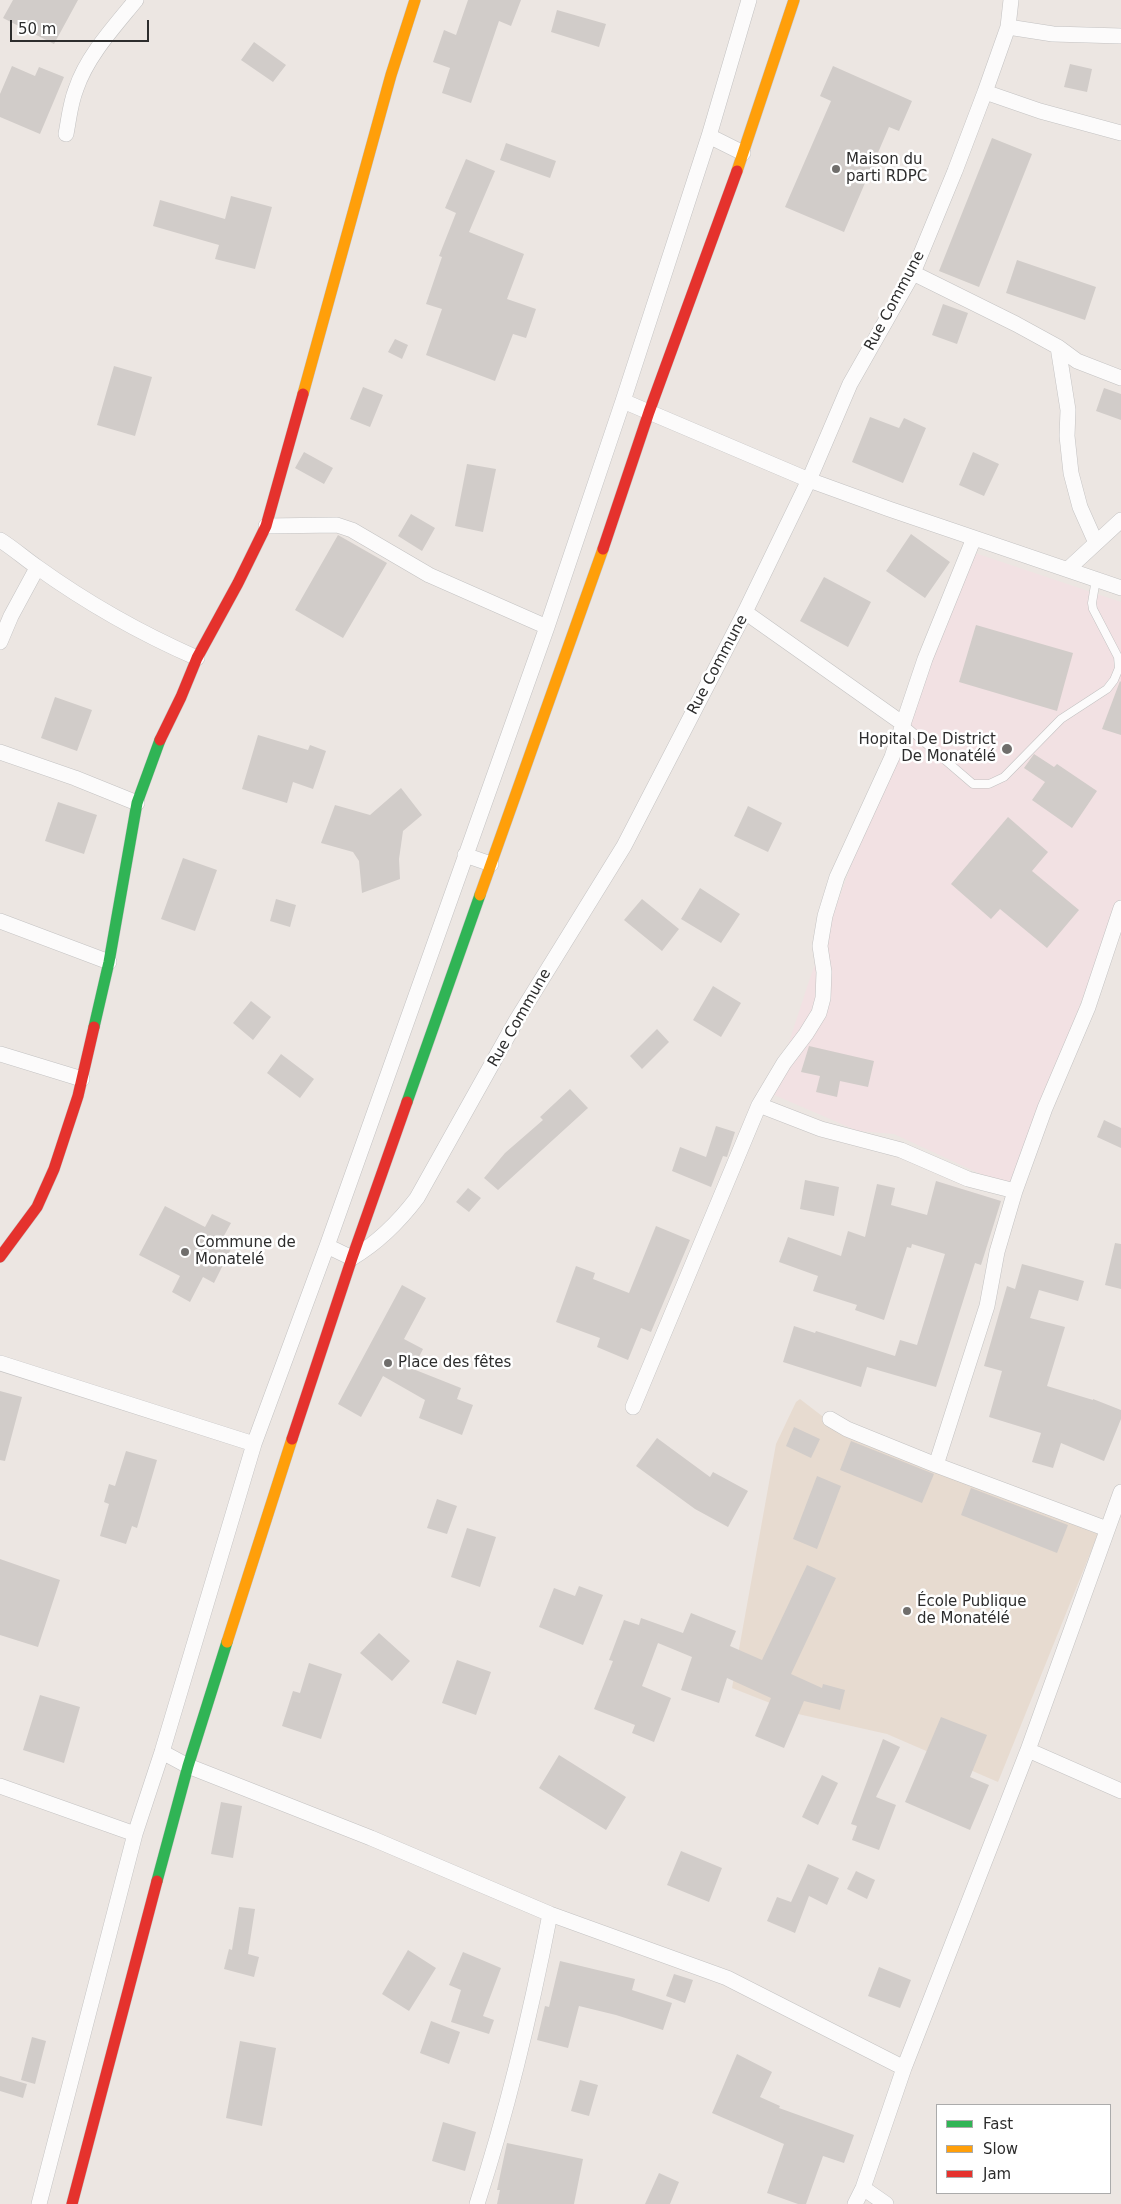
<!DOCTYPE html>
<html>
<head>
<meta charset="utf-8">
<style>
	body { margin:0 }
	#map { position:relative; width:1121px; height:2204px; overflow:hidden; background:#ece6e2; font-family:"DejaVu Sans",sans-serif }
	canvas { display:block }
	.legend { position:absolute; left:936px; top:2104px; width:175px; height:90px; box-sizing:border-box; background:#fff; border:1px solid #ababab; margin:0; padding:6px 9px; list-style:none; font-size:15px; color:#2d2d2d }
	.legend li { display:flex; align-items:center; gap:10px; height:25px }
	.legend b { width:25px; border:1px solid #ababab }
	.scale { position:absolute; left:10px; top:20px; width:139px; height:22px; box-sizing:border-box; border:2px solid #2d2d2d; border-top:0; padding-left:6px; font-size:15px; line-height:18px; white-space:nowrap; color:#2d2d2d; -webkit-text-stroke:4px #fff; paint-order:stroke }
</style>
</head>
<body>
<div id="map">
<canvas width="1121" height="2204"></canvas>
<ul class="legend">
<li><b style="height:6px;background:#30b455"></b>Fast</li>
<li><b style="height:6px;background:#ff9f0a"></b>Slow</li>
<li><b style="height:6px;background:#e5322d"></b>Jam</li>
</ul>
<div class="scale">50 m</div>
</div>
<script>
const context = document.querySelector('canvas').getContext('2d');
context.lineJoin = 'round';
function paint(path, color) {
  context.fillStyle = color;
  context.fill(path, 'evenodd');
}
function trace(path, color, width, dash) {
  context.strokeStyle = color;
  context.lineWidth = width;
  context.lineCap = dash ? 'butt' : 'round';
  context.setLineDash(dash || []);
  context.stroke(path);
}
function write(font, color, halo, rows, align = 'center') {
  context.font = font + ' "DejaVu Sans",sans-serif';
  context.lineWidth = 5;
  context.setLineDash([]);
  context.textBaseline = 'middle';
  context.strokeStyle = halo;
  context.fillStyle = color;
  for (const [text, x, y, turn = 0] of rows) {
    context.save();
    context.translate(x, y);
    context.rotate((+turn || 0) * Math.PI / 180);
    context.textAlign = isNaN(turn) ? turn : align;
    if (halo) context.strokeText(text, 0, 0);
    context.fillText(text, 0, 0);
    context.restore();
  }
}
paint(new Path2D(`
	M800,1399L835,1426L1098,1534L998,1782L887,1734L798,1714L732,1688L776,1444L796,1402Z`), '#e7dbd0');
paint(new Path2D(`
	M966,550L1121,602V896L1011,1188L894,1134L858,1131L772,1094L810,978Z`), '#f2e1e3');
paint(new Path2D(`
	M13,0H78L54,44L3,18Z
	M468,0H521L511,26L499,21L471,103L442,93L450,68L433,62L444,30L456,35Z
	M557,10L606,24L599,47L551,32Z
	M254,42L286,65L273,82L241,60Z
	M1070,64L1092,69L1087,92L1064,87Z
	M12,66L35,76L39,67L64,77L40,134L0,117V94Z
	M833,66L912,101L899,131L889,127L844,232L785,207L831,101L820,96Z
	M992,138L1032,154L979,287L939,271Z
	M506,143L556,161L550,178L500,160Z
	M466,159L495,171L469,232L524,254L507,299L536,309L526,338L513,334L495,381L426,355L442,309L426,304L442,257L439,256L456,213L445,208Z
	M231,196L272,207L255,269L215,259L219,245L153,226L160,200L225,219Z
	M1017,260L1096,287L1085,320L1006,293Z
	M943,304L968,313L957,344L932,335Z
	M395,339L408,345L402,359L388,352Z
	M114,366L152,377L135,436L97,425Z
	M363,387L383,395L370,427L350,419Z
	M1104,388L1121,394V420L1096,411Z
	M870,417L899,428L904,418L926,428L903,483L852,462Z
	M304,452L333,468L324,484L295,468Z
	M973,452L999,464L984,496L959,485Z
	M467,464L496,469L483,532L455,526Z
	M411,514L435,528L422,551L398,536Z
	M911,534L950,562L925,598L886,571Z
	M338,535L387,563L343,638L295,610Z
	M824,577L871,602L848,647L800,621Z
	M976,625L1073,653L1057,711L959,682Z
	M1120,681L1121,682V735L1102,729Z
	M55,697L92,710L77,751L41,738Z
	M258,735L308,750L310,745L326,751L313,789L293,782L287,803L242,789Z
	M1034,754L1054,767L1057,764L1097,791L1072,828L1032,800L1045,782L1024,768Z
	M401,788L422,815L403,831L399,859L400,879L362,893L359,861L353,852L321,843L335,805L370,815Z
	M58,802L97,815L84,854L45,841Z
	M748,806L782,823L768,852L734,836Z
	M1008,817L1048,852L1032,871L1079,910L1047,948L1000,909L991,919L951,884Z
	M183,858L217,870L195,931L161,919Z
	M700,888L740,914L721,943L681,919Z
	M276,899L296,905L290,927L270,921Z
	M642,899L679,929L662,951L624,920Z
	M713,986L741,1003L721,1037L693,1020Z
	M251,1001L271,1017L253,1040L233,1023Z
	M657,1029L669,1042L642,1069L630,1056Z
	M809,1046L874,1061L868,1087L840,1081L837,1097L816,1092L820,1076L801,1072Z
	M281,1054L314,1079L300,1098L267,1073Z
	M570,1089L588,1108L498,1190L484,1178L505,1153L543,1120L540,1117Z
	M1104,1120L1121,1128V1148L1097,1137Z
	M716,1126L735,1132L727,1157L723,1156L711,1187L672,1171L680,1147L706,1157Z
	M805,1180L839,1187L834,1216L800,1209Z
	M936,1181L1001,1201L981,1265L975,1263L936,1387L867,1367L861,1387L783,1362L794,1326L815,1333L816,1331L895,1356L900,1340L917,1345L945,1254L912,1244L911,1248L907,1247L884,1320L855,1310L857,1305L813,1291L818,1276L779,1262L788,1237L841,1256L848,1231L865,1237L877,1184L895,1188L891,1205L927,1215Z
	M468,1188L481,1198L469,1212L456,1202Z
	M165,1206L205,1227L212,1214L231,1223L220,1243L231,1249L214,1283L203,1277L190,1302L172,1292L180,1276L139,1255Z
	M656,1226L690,1240L651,1332L641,1328L628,1360L597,1347L600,1338L556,1322L576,1266L595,1273L593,1279L629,1293Z
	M1115,1243L1121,1244V1289L1105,1285Z
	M1022,1264L1084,1281L1078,1301L1039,1290L1030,1318L1065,1327L1047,1386L1093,1400V1399L1121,1410V1419L1104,1461L1061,1443L1053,1468L1032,1462L1041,1433L989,1417L1002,1371L984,1366L1007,1286L1015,1289Z
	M402,1285L426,1298L404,1339L423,1349L413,1369L461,1388L457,1399L473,1405L462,1435L419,1418L425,1400L383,1376L361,1417L338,1404Z
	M0,1391L22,1397L5,1461L0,1460Z
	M794,1427L820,1439L811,1458L786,1446Z
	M657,1438L710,1477L713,1472L748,1491L728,1527L695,1509L636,1466Z
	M851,1441L934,1474L922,1503L840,1470Z
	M126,1451L157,1460L137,1528L132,1526L126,1544L100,1536L109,1504L104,1502L109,1484L115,1486Z
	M817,1476L841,1486L817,1549L793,1539Z
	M971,1488L1068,1525L1057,1553L961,1515Z
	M437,1499L457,1506L447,1534L427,1528Z
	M467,1528L496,1537L480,1587L451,1577Z
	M0,1559L60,1580L38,1647L0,1635Z
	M807,1565L836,1578L791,1674L822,1688L823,1684L845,1690L840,1710L804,1701L784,1748L755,1736L771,1698L727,1678L719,1703L681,1690L692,1657L658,1643L642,1686L671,1698L654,1742L632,1733L635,1725L594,1709L613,1661L609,1660L624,1620L639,1625L641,1618L683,1633L691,1613L736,1631L730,1646L762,1660Z
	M579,1586L603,1595L583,1645L539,1627L554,1588L575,1596Z
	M379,1633L410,1661L392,1681L360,1653Z
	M457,1660L491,1672L476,1715L442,1703Z
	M309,1663L342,1674L321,1739L282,1726L293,1691L300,1693Z
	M40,1695L80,1707L64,1763L23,1750Z
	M941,1717L987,1735L970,1777L989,1785L970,1830L905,1802Z
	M883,1739L900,1747L876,1797L896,1805L879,1850L852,1840L857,1826L851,1824Z
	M559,1755L626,1797L606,1830L539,1788Z
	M822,1775L838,1783L818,1825L802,1817Z
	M221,1802L242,1806L233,1858L211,1854Z
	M681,1851L722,1868L709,1902L667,1885Z
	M808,1864L839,1878L827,1905L809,1896L795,1933L767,1921L777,1897L791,1902Z
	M856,1871L875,1880L867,1899L847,1889Z
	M239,1907L255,1909L248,1954L259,1957L254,1977L224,1969L229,1949L232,1950Z
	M408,1950L436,1968L409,2011L382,1994Z
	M463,1952L501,1968L483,2016L494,2020L489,2034L451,2022L461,1990L449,1985Z
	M560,1961L635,1979L632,1990L672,2003L663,2030L616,2015L579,2006L568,2048L537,2040L545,2006L549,2007Z
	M879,1967L911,1980L900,2008L868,1996Z
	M674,1974L693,1980L685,2003L666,1996Z
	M431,2021L460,2032L449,2064L420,2053Z
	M32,2037L46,2041L35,2084L21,2080Z
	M240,2041L276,2048L262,2126L226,2118Z
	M737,2054L772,2072L760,2097L780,2106L779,2108L854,2135L844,2163L823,2156L806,2204H798L767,2193L784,2144L712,2113Z
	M0,2076L27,2084L23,2098L0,2091Z
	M580,2080L598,2085L589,2116L571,2111Z
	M443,2122L476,2132L465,2171L432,2161Z
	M507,2143L583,2159L574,2204H497L500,2190H497Z
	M659,2173L679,2182L670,2204H645Z`), '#d1ccc9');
const lane = new Path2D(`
	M902,723L973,784H989L1004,777L1061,719L1107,689L1114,680L1119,668L1118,657L1093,609L1092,603L1096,579`);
const street = new Path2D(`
	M1008,27L1053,34L1121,36
	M985,92L1040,111L1121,133
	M66,134C69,119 70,104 76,89C87,56 114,27 136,0
	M709,136L743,153
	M913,273L1016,324L1058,347L1077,361L1121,378
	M1058,347L1068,410L1067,436L1071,473L1080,507L1096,543
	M623,401L809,480L889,509L1121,588
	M266,526L337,525L352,530L429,575L547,627
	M0,540C13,548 24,558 37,567C87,603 140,633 197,658
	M1068,569L1121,520
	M745,612L902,723
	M0,642L11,616L37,568
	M0,752L75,778L137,803
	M465,855L491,864
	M0,921L109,962
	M0,1054L82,1079
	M759,1105L821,1129L901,1150L968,1179L1015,1191
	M327,1246L352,1258C379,1242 398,1223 417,1198L516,1021L624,846L745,612L809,480L850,384L913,273L955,171L985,92L1008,27L1011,0
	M0,1363L254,1444
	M633,1407L759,1105L784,1063L806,1034L819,1013L823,998L824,972L820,946L825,916L837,877L892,757L925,659L974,538
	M830,1419L847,1429L936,1465
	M1107,1529L936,1465L987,1306L997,1252L1015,1191L1045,1108L1088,1007L1121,908
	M1028,1750L1121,1791
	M162,1752L188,1766L371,1838L550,1914L727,1978L904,2068
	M0,1786L135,1834
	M863,2188L886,2204
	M39,2204L135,1834L162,1752L254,1444L327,1246L547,627L623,401L709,136L749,0
	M477,2204C508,2109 531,2012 550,1914
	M855,2204L863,2188L904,2068L1028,1750L1121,1492`);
const fast = new Path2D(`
	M94,1027L109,962L137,803L160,740
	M407,1102L480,895
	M157,1881L188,1766L227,1642`);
const slow = new Path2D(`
	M737,171L794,0
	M303,394L391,75L415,0
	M480,895L603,549
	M227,1642L292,1439`);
const jam = new Path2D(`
	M603,549L649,412L737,171
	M160,740L181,697L197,658L238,583L266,526L303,394
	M0,1257L37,1207L54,1169L78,1096L94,1027
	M292,1439L352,1258L407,1102
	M72,2204L157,1881`);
trace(lane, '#c3c2c2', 9);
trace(street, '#c3c2c2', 16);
trace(fast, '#c3c2c2', 12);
trace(slow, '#c3c2c2', 12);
trace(jam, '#c3c2c2', 12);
trace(lane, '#fcfbfb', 8);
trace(street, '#fcfbfb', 15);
trace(fast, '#30b455', 11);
trace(slow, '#ff9f0a', 11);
trace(jam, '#e5322d', 11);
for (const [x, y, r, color] of [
	[836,169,5,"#706e6c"],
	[1007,749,6,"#706e6c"],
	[185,1252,5,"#706e6c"],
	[388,1363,5,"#706e6c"],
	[907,1611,5,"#706e6c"]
]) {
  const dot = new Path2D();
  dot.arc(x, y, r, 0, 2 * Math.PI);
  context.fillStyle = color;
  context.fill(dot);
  trace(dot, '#fff', 2);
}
write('15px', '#2d2d2d', '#fff', [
	["Maison du",846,160],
	["parti RDPC",846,177],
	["Hopital De District",996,740,"right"],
	["De Monatélé",996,757,"right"],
	["Commune de",195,1243],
	["Monatelé",195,1260],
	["Place des fêtes",398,1363],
	["École Publique",917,1602],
	["de Monatélé",917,1619]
], 'left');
write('15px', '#2d2d2d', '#fff', [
	["Rue Commune",895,301,-62],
	["Rue Commune",718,665,-62],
	["Rue Commune",520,1018,-60]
]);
</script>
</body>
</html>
